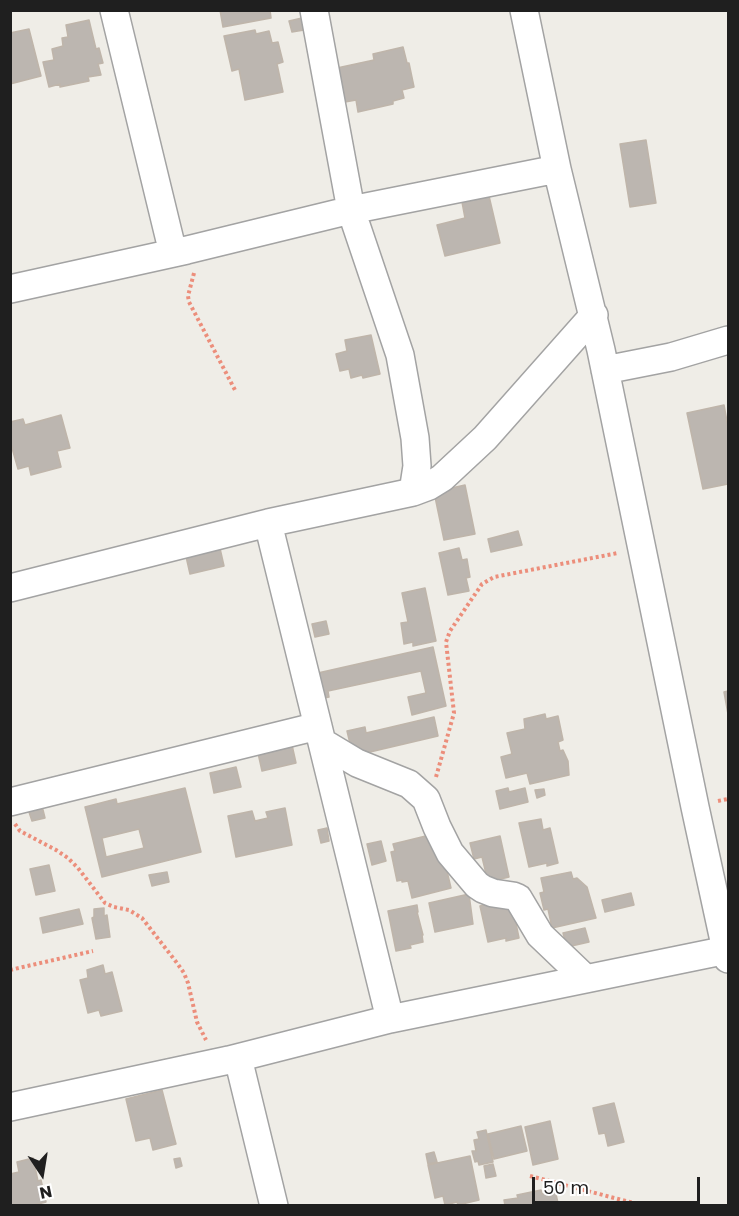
<!DOCTYPE html>
<html>
<head>
<meta charset="utf-8">
<style>
	body { margin:0 }
	#map { position:relative; width:739px; height:1216px; overflow:hidden; background:#efede7; font-family:Poppins,sans-serif }
	canvas { display:block }
	.frame { position:absolute; inset:0; border:12px solid #1f1f1f; pointer-events:none }
	.north { position:absolute; left:12px; top:1144px; width:60px; height:60px; -webkit-text-stroke:4px #fff; paint-order:stroke; rotate:168deg; font-size:16px; font-weight:700; line-height:24px; text-align:center; color:#1f1f1f }
	.north::after { content:''; display:block; margin:auto; width:21px; height:27px; background:#1f1f1f; clip-path:polygon(50% 0,100% 100%,50% 72%,0 100%) }
	.scale { position:absolute; left:532px; top:1177px; width:168px; height:27px; box-sizing:border-box; border:3px solid #1f1f1f; border-top:0; padding-left:8px; font-size:18px; line-height:21px; white-space:nowrap; color:#1f1f1f; -webkit-text-stroke:4px #fff; paint-order:stroke }
</style>
</head>
<body>
<div id="map">
<canvas width="739" height="1216"></canvas>
<div class="frame"></div>
<div class="north">N</div>
<div class="scale">50 m</div>
</div>
<script>
const context = document.querySelector('canvas').getContext('2d');
context.lineJoin = 'round';
function paint(path, color) {
  context.fillStyle = color;
  context.fill(path, 'evenodd');
}
function trace(path, color, width, dash) {
  context.strokeStyle = color;
  context.lineWidth = width;
  context.lineCap = dash ? 'butt' : 'round';
  context.setLineDash(dash || []);
  context.stroke(path);
}
const building = new Path2D(`
	M220,10H270L271,18L223,27Z
	M302,18L304,30L292,32L289,21Z
	M89,20L96,49L99,48L103,63L98,64L101,75L88,77L89,81L60,87V84L49,87L43,62L54,60L52,49L63,46L62,38L68,37L66,25Z
	M29,29L41,76L10,84V33Z
	M255,30L256,34L269,31L272,43L278,42L283,62L277,64L283,92L245,100L239,69L232,71L224,36Z
	M403,47L407,63H409L414,87L402,90L404,98L393,101V104L358,112L356,100L345,102L337,68L374,60L373,54Z
	M646,140L656,203L630,207L620,144Z
	M489,196L500,243L445,256L437,225L465,218L462,202Z
	M371,335L380,374L363,378L362,375L351,378L349,369L340,371L336,354L347,351L345,340Z
	M724,405L728,427V484L703,489L687,413Z
	M61,415L70,448L57,451L61,467L31,475L29,466L18,469L10,441V422L23,419L25,425Z
	M465,485L475,534L444,540L434,492Z
	M518,531L522,545L491,552L488,539Z
	M219,544L224,566L190,574L185,552Z
	M459,548L462,560L467,559L470,577L466,578L469,591L448,595L439,553Z
	M425,588L436,641L413,646V642L404,644L401,623L408,622L402,593Z
	M326,621L329,634L315,637L312,624Z
	M433,647L446,706L412,715L408,697L426,693L421,671L328,691L329,697L315,700L309,675Z
	M728,691V714L724,692Z
	M545,714L546,719L558,716L563,740L558,742L560,751L563,750L568,761L569,775L530,784L527,773L506,778L501,757L512,754L507,733L525,729L524,719Z
	M434,717L438,736L353,756L347,731L365,727L366,733Z
	M292,745L296,763L262,771L258,753Z
	M236,767L241,787L214,793L210,773Z
	M185,788L201,852L102,877L85,807L116,799L117,804ZM139,829L144,848L106,857L102,838Z
	M508,788L509,792L525,788L528,802L500,809L496,791Z
	M544,789L545,795L537,798L535,790Z
	M42,806L45,818L32,821L28,809Z
	M285,808L292,845L236,857L228,816L252,811L255,821L268,818L266,812Z
	M541,819L543,830L550,828L558,863L547,866V863L529,867L519,823Z
	M327,828L329,841L321,843L318,830Z
	M434,834L441,846L451,888L412,898L408,881L402,882V880L397,881L391,852L395,851L393,844Z
	M500,836L509,877L488,882L482,857L474,859L470,843Z
	M381,841L386,861L372,865L367,844Z
	M49,865L55,891L36,895L30,869Z
	M167,872L169,882L152,886L149,875Z
	M571,872L573,879L577,878L587,887L596,918L552,928L548,909L544,910L540,893L544,892L541,878Z
	M631,893L634,905L605,912L602,900Z
	M469,894L473,924L435,932L429,903Z
	M511,899L519,938L506,941V938L488,942L480,906Z
	M417,905L418,912H417L423,935H422L423,942L410,945L411,948L396,951L388,911Z
	M104,908V916L107,915L110,937L96,939L92,918L94,917V909Z
	M79,909L83,924L43,933L40,918Z
	M585,928L589,942L567,947L563,933Z
	M103,965L105,974L112,972L122,1011L101,1016L99,1010L88,1013L80,980L88,978L87,970Z
	M162,1090L176,1144L153,1150L150,1138L136,1141L126,1099Z
	M614,1103L624,1142L608,1146L605,1133L599,1134L593,1108Z
	M550,1121L558,1159L533,1165L525,1127Z
	M521,1126L527,1151L494,1159L488,1134Z
	M486,1130L493,1162L479,1165L478,1161L475,1162L472,1151H476L474,1140L479,1139L477,1132Z
	M434,1152L437,1162L428,1164L426,1154Z
	M470,1156L479,1200L458,1205L457,1202L445,1205L443,1196L435,1198L428,1165Z
	M33,1158L38,1181L41,1180L46,1202L30,1206H10V1174L19,1172L17,1162Z
	M180,1158L182,1166L176,1168L174,1159Z
	M493,1164L496,1176L486,1178L484,1166Z
	M541,1190L542,1194L555,1190L558,1203L555,1204L556,1206H505L504,1200L518,1198L517,1195Z`);
paint(building, '#bcb6b0');
trace(building, '#bfb5aa', 1.5);
const minor = new Path2D(`
	M114,10L173,253
	M314,10L351,210L400,355L415,438L417,466L413,492
	M524,10L557,169L601,350L695,807L728,959
	M10,289L187,250L351,210L557,169
	M605,370L671,357L728,340
	M268,523L390,1019
	M10,588L268,523L413,492L429,486L442,478L485,438L594,315
	M322,742L357,763L409,784L426,799L437,827L450,853L477,885L483,889L493,893L513,896L518,898L540,935L586,979
	M10,802L318,726
	M238,1058L274,1206
	M10,1107L229,1060L390,1019L727,950`);
trace(minor, '#a3a3a3', 30);
trace(new Path2D(`
	M194,273L188,296L189,302L236,392
	M436,777L454,713L446,642L450,631L482,584L494,577L618,553
	M718,801L728,799
	M15,824L20,831L56,850L68,858L78,868L105,903L114,907L129,910L142,918L177,963L184,973L188,983L197,1022L206,1040
	M10,970L93,951
	M530,1176L645,1206`), '#ec8e7b', 4, [3, 3]);
trace(minor, '#fff', 27);
</script>
</body>
</html>
